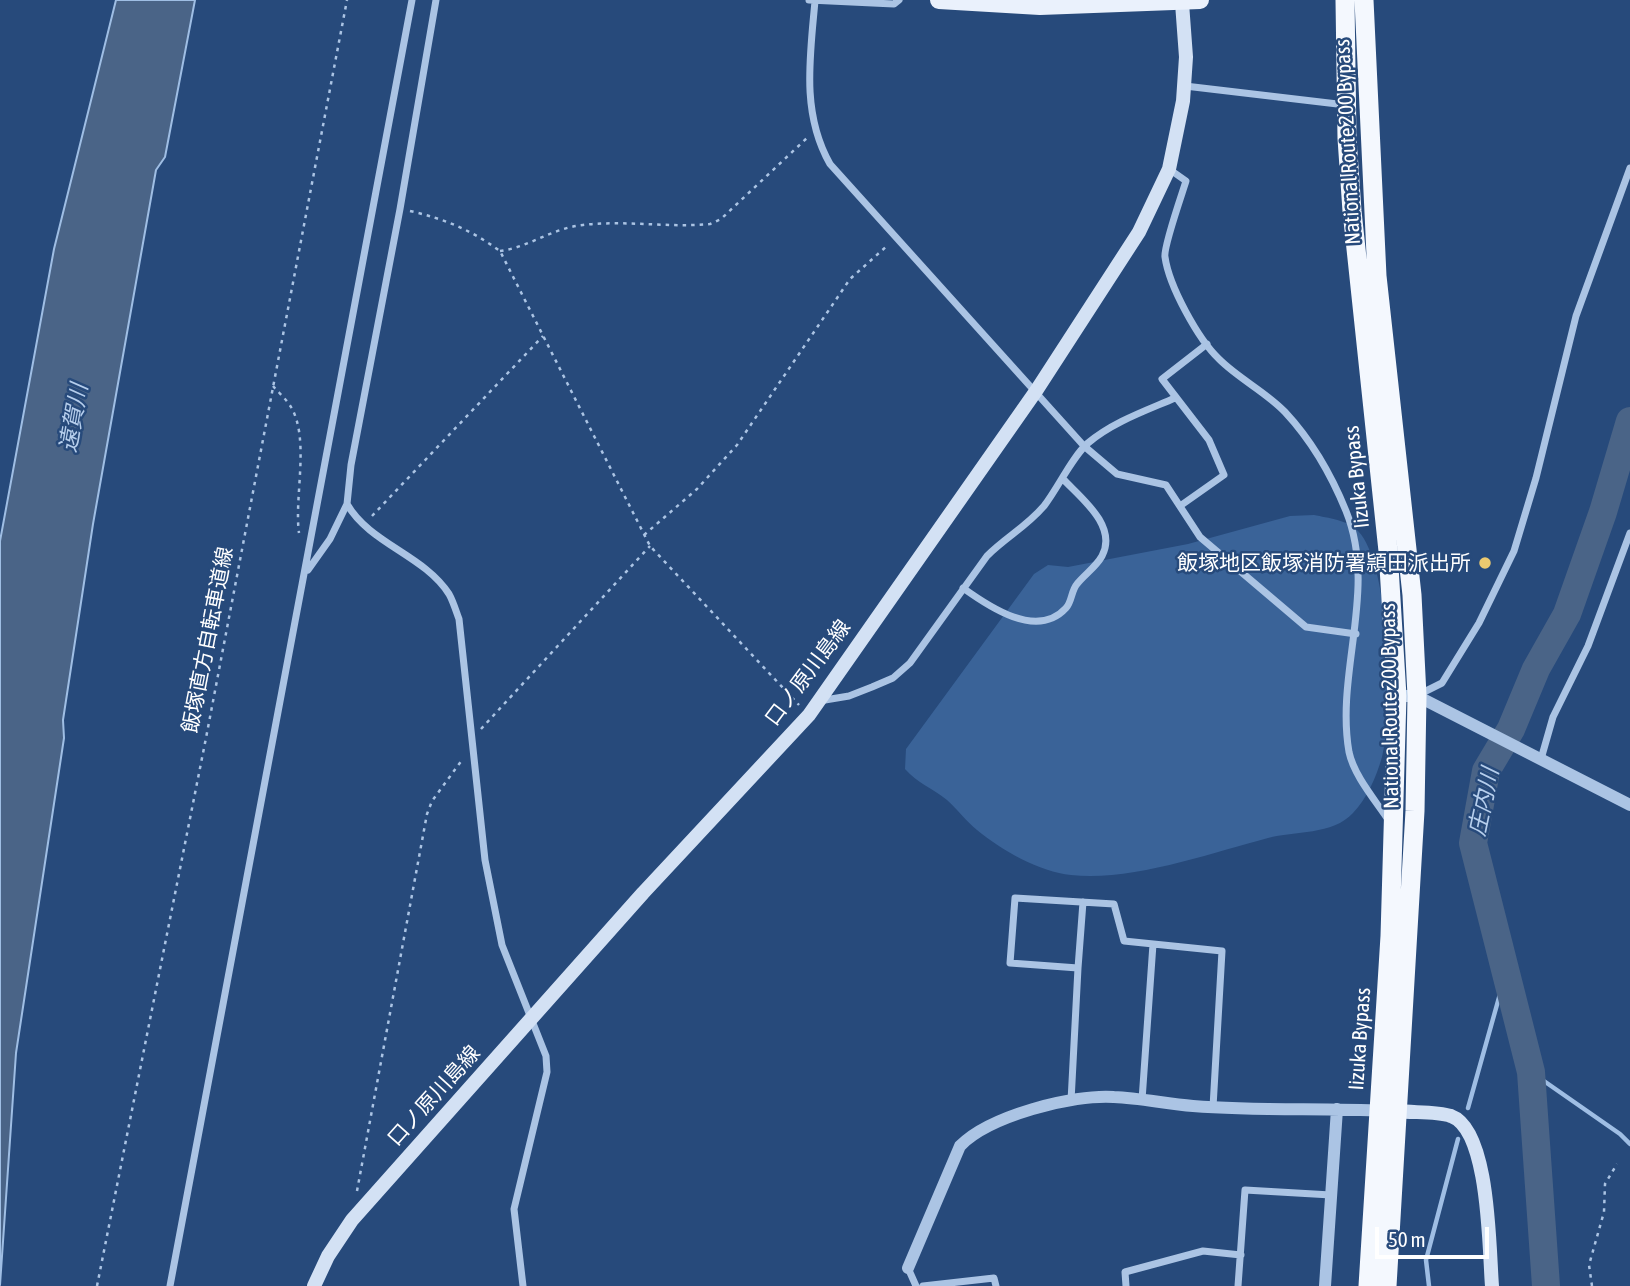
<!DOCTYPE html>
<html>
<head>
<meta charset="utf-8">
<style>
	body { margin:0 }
	#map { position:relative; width:1630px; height:1286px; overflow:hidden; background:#274a7b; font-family:"Asap Condensed",sans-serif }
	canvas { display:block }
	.scale { position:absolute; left:1375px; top:1227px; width:114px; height:32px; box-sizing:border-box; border:4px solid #fff; border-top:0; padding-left:9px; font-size:21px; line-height:24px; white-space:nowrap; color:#fff; -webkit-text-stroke:5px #274a7b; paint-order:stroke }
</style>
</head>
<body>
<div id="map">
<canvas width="1630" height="1286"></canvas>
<div class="scale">50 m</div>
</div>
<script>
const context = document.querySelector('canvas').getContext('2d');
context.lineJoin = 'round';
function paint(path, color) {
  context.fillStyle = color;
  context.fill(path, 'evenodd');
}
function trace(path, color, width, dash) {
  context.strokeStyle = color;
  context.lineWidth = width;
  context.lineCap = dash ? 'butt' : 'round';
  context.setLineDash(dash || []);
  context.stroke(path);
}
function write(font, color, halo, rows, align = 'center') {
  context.font = font + ' "Asap Condensed","Noto Sans JP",sans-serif';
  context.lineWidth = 5;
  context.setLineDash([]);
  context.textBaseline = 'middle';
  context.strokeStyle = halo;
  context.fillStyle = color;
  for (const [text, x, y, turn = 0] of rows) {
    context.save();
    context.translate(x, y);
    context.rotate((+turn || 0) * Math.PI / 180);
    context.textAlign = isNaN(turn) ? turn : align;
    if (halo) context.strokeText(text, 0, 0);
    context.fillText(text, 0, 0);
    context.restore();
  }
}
paint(new Path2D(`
	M1314,515C1328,518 1348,520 1358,531C1390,563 1394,714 1382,757C1376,778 1367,798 1353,813C1333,835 1294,831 1268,838C1211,853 1130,882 1071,875C1040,872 1001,850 977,830C966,821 957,809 947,800C932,788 917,783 905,769L906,749L1034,574L1048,565L1068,567L1188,544L1290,516Z`), '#3a6398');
const water = new Path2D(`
	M116,0H195L165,157L156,170L93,524L63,720L64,738L16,1053L0,1285V541L54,249Z`);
paint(water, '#4a6487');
trace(water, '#9fbee4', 2);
trace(new Path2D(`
	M1531,1072L1620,1134L1630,1144
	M1468,1108L1507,969
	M1429,1286L1426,1260L1458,1139`), '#9fbee4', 4.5);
trace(new Path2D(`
	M1546,1286L1531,1072L1473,843L1486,771L1511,729L1536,669L1567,614L1603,512L1630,421`), '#4a6487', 28);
trace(new Path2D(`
	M410,211C445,219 471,230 500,251L650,546L799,705
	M500,251C530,247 552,228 583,225C625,220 668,228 710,224L721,219L808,137
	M273,386C279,393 287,400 291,407C310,439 294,497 299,533
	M372,516L543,336
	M644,535L697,489L737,445L850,279L888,245
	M481,729L650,546
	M357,1191L427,814L432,801L462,760
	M97,1286L206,738L347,0
	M1592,1286L1589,1265L1604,1212L1605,1184L1617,1164`), '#abc4e4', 2.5, [3.5, 5]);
trace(new Path2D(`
	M436,0L400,209L351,465L347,504C370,544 424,555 449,594C453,601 456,611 459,619L485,860L502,945L546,1056L547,1072L514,1209L523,1286
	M809,0L894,4L899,0
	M815,1C810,57 801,113 830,164L1084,446L1117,474L1166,485L1200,537L1306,627L1356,634
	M1185,86L1346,105
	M1169,169L1186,181C1182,194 1163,248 1165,257C1169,286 1198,339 1219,359C1239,379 1266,392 1285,412C1312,441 1331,474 1346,511C1378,590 1335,672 1349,752C1354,776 1376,801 1389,821
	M1180,506L1224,475L1209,440L1162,379L1207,344
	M308,570L330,539L347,504
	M963,588C988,606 1037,640 1066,608C1072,602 1071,591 1077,584C1085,574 1096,567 1102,556C1118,526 1081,498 1063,479
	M1418,695L1442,683L1479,623L1514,551L1536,478L1576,316L1630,168
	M819,701L849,696L872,687L893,678L910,663L987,556C1006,537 1026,527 1044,506C1058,488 1072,457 1088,443C1113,422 1145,411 1175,398
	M1541,759L1553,717L1588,646L1630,533
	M1078,968L1083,902
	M1142,1100L1153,944
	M1071,1101L1078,968L1010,963L1015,898L1114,904L1124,941L1222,951L1213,1107
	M908,1268L916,1286
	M170,1286L412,0
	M923,1286L994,1278L996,1286
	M1126,1286L1125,1272L1203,1251L1241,1255
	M1238,1286L1245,1190L1331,1195`), '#abc4e4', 7);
trace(new Path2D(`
	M1397,696H1417L1630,805
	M908,1268L960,1146C989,1116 1073,1094 1114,1097C1140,1098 1167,1104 1193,1106C1257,1111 1321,1108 1385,1111
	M1325,1286L1337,1109`), '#abc4e4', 12);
trace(new Path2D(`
	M1397,1111C1414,1113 1436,1111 1451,1116C1490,1130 1489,1251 1492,1286
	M314,1286L328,1256L352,1220L643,893L809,715L1036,391L1139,232L1169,169L1183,101L1186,57L1182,3`), '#d3e1f4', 14);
trace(new Path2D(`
	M939,0L1040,6L1200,0`), '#eaf1fc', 18);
trace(new Path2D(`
	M1345,0L1347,138L1352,211L1388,551L1397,696L1390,936L1368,1286
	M1364,0L1377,276L1412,595L1417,696L1415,811L1387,1286`), '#f4f8fe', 19);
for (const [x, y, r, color] of [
	[1485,563,7,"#ecca70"]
]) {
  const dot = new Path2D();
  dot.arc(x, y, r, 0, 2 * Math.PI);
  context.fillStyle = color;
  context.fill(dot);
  trace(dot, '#274a7b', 2.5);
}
write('21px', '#fff', '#274a7b', [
	["National Route 200 Bypass",1348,142,-93],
	["Iizuka Bypass",1357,477,-96],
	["飯塚直方自転車道線",208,640,-79],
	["口ノ原川島線",808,673,-53],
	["National Route 200 Bypass",1390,706,-91],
	["Iizuka Bypass",1360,1039,-86],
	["口ノ原川島線",434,1096,-48]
]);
write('21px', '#fff', '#274a7b', [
	["飯塚地区飯塚消防署頴田派出所",1471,563]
], 'right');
write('italic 23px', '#b6ceec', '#274a7b', [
	["遠賀川",74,418,-80],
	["庄内川",1484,802,-78]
]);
</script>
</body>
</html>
